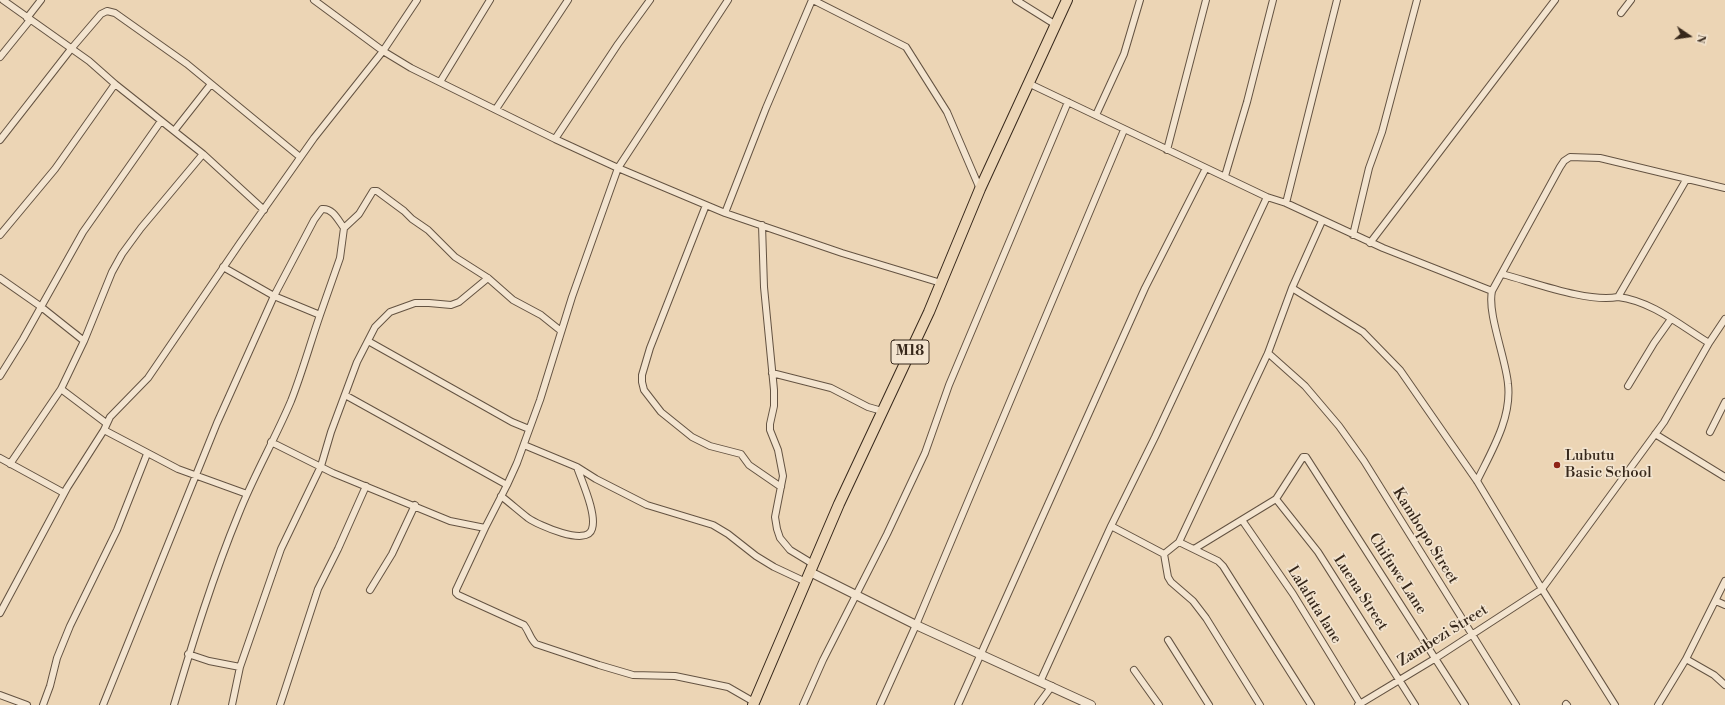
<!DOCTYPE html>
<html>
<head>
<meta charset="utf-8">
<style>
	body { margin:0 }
	#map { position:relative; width:1725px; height:705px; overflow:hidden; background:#ecd5b5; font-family:"Libre Bodoni",serif }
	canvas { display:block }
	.north { position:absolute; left:1669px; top:16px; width:40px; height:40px; -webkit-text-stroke:3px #f3e4cf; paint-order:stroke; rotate:103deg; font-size:11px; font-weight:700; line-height:16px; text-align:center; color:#37281b }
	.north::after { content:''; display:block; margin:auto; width:14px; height:18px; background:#37281b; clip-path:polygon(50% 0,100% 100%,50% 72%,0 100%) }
</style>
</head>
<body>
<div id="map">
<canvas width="1725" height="705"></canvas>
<div class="north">N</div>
</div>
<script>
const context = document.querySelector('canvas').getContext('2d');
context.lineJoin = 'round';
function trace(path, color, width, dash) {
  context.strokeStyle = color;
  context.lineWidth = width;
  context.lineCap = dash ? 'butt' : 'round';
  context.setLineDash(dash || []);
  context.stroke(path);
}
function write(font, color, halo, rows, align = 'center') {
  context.font = font + ' "Libre Bodoni",serif';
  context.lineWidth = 3.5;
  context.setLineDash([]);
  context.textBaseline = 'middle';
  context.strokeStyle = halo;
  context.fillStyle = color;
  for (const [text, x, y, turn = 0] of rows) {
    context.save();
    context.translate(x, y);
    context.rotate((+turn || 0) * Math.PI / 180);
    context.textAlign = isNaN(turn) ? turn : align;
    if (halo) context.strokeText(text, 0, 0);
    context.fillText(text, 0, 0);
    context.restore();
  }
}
const minor = new Path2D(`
	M3,0L89,61L115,84L203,154L264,210
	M314,0L383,51L411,68L555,139L618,168L725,213L842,253L941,283
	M813,0L906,47L947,112L980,189
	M1016,0L1056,25
	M1621,13L1631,0
	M27,18L41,0
	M0,57L30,20
	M440,82L490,0
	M1030,84L1267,197L1286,203L1383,248L1492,291C1487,313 1506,359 1508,384C1512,418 1491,452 1477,481
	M496,109L568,0
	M1096,115L1124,54L1140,0
	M174,131L211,84
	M555,139L618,44L650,0
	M0,140L71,49L101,14L107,11L115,13L187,64L300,157
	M1167,150L1206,0
	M1225,176L1247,102L1273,0
	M1286,203L1337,0
	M706,205L650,348L642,375V382L644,390L661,412L692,437L710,446L741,454L749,465L781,487
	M725,213L766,108L812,0
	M1322,221L1292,288L1363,332L1400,370L1477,481L1542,589L1664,422L1709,343L1725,319
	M762,225L764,287L774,390V406L770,424V430L778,450L783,476L775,517L777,529L780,538L790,550L813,564
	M344,228L359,214L373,191H377L404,211L412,219L428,230L455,257L488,278L513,300L541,315L561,331
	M0,235L55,169L115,84
	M1353,235L1369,168L1382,132L1417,0
	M1370,243L1555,0
	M223,267L274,296L314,220L322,209C333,208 338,220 344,228L340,258L320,315
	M1502,274C1533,282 1588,303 1618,297L1686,180
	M0,278L40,306L84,341
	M1492,291L1560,167L1564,161L1570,157L1600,158L1725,188
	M1618,297C1652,301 1681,326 1709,343
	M368,341L512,422L529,429
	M1268,353L1305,386L1339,426L1364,461L1516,705
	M772,373L831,388L868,407L882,411
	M0,376L23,339L83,232L161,121
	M1628,386L1654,343L1671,319
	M61,389L106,423
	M104,430L178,469L247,494
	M1710,432L1725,402
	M1655,434L1725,477
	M271,442L333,473L450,521L485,528L507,485L345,395
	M0,458L64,493
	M10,464L61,389L84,341L112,272L122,254L141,228L203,154
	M577,467L596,479L647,505L713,525L728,534L756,556L774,567L806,582
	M507,485L517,463L540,400L572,297L618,168L728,0
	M501,496C510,503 519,511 528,518C538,525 587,547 592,529C597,514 582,482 577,467L524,445
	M1276,499L1318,552L1415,705
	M1242,520L1293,594L1361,705
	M1111,526L1164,554L1179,542L1268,353L1292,288
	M485,528L456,590V593L458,595L524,625C529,631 530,639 536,644L599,665L633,675L675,676L728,687L754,702
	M1179,542L1218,561L1223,566L1311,705
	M1194,549L1276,499L1303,457H1306L1465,705
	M1164,554L1168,577L1171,582L1193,601L1206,618L1260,705
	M370,590L392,554L415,505
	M1716,601L1725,605
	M0,613L67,488L104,430L110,417L148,378L240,243L314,138L383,51L417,0
	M1168,640L1209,705
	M188,654L209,661L240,667
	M1686,659L1714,675L1725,685
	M1134,670L1159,705
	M1040,682L1111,526L1155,437L1267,197
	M0,695L27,705
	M1566,704L1567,705
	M43,705L50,686L57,658L70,626L117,530L147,454
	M103,705L217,423L274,296L320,315C310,344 302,373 291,401C275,439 254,475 239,513C213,576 193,641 174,705
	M232,705L240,667L281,549L321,466L331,432L357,362L375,327L390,312L415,303H429L451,305L459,302L488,278
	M280,705L318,589L338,549L366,486
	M803,705L823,660L887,534L925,453L949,385L1068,102
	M880,705L916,625L1124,130
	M958,705L1145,288L1206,168
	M1038,705L1052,686
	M1358,705L1436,658L1542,589L1615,705
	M1658,705L1686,659L1725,581`);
const tertiary = new Path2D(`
	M810,572L916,625L1091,705`);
const primary = new Path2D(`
	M753,705L839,504L929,312L980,189L1067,0`);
trace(minor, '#645342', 8);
trace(tertiary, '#645342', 10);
trace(primary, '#37281b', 12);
trace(minor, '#f3e4cf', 6);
trace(tertiary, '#f3e4cf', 8);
trace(primary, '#ecd5b5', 10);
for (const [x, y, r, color] of [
	[1557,465,4,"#8f2418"]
]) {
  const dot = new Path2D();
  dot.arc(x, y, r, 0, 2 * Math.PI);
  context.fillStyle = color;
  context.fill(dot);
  trace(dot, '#f3e4cf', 1.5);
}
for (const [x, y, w] of [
	[910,352,38]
]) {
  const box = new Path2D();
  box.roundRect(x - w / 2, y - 12, w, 24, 3);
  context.fillStyle = '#f3e4cf';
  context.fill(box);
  trace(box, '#37281b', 1);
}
write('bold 14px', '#37281b', null, [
	["M18",910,352]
]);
write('15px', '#37281b', '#f3e4cf', [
	["Lubutu",1565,456],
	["Basic School",1565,473]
], 'left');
write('15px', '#37281b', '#f3e4cf', [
	["Kambopo Street",1425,536,58],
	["Chifuwe Lane",1397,574,57],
	["Luena Street",1360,593,57],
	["Lalafuta lane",1314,605,58],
	["Zambezi Street",1443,636,-32]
]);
</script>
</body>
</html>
